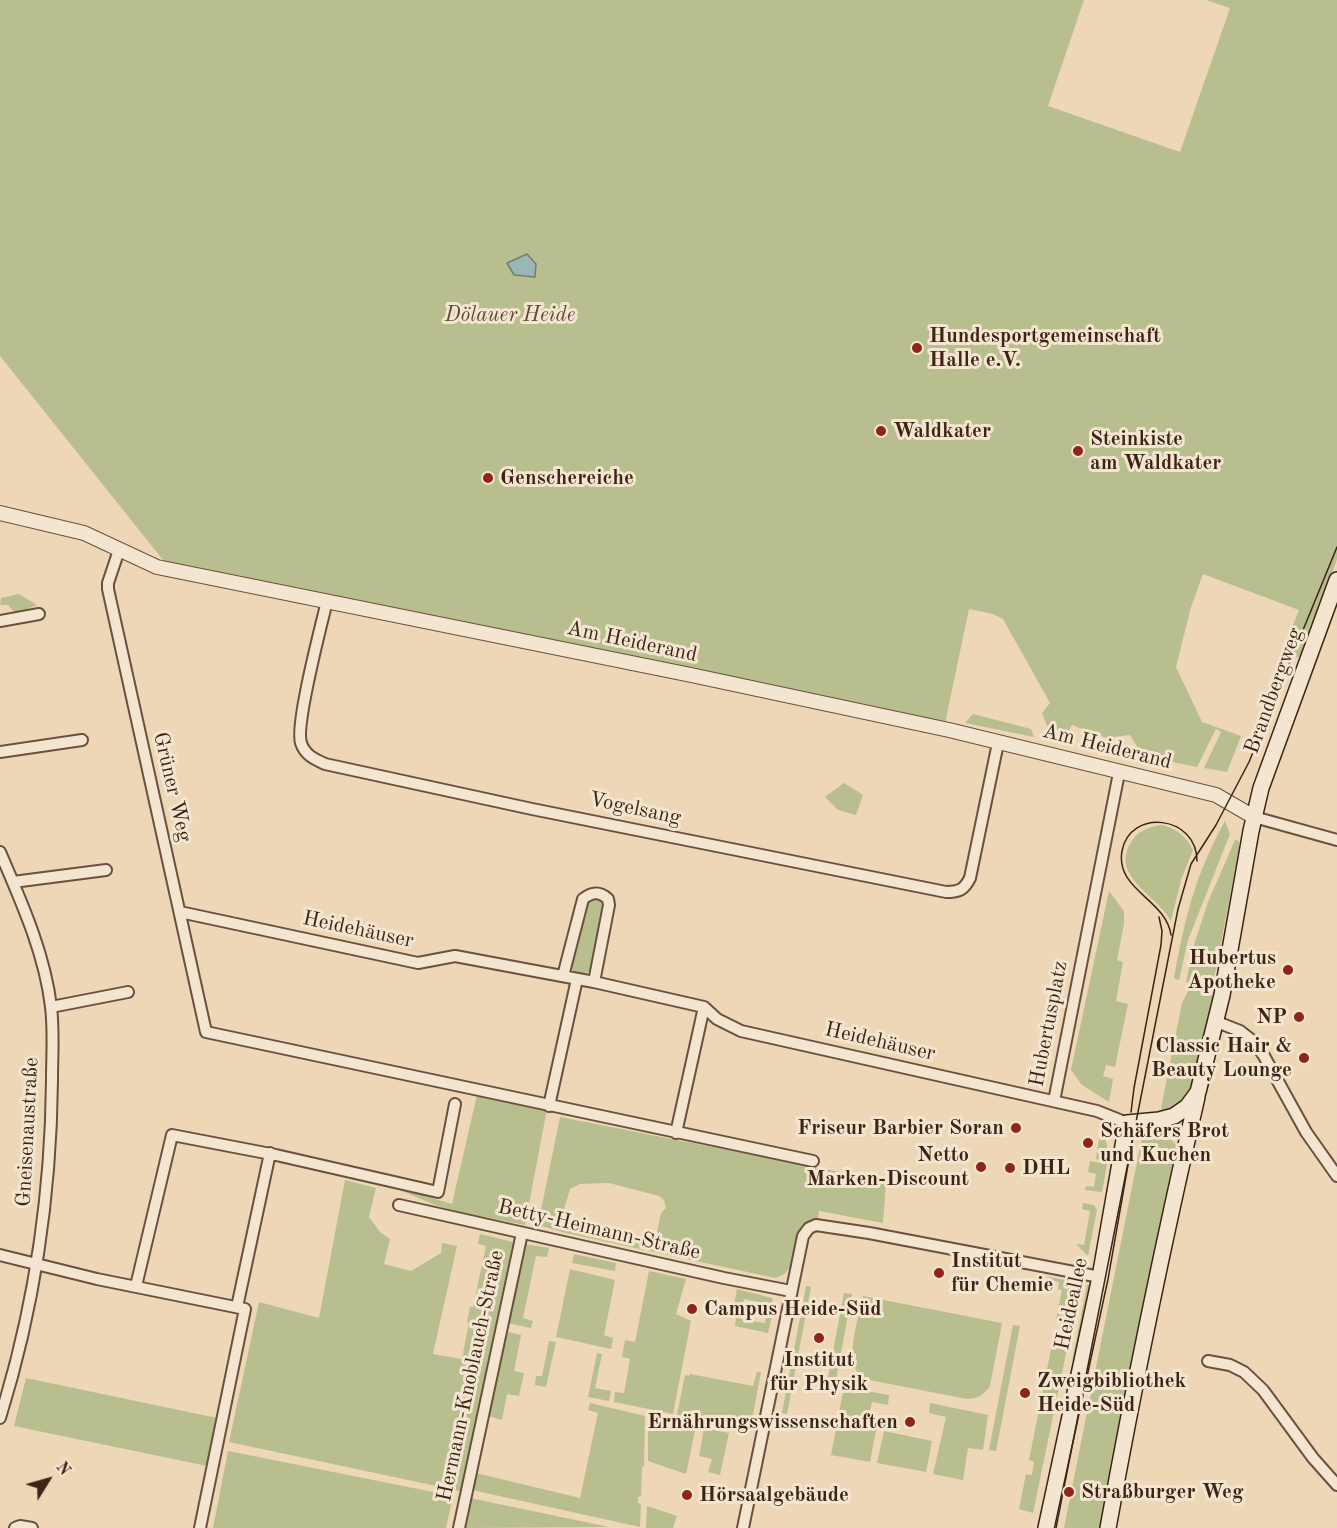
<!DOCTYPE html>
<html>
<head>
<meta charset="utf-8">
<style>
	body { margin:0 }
	#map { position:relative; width:1337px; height:1528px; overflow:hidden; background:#edd7b7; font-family:"Old Standard TT",serif }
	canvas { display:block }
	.north { position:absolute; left:18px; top:1450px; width:60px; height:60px; -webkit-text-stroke:4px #f3e5d0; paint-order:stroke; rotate:53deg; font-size:16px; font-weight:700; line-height:24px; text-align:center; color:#3d2414 }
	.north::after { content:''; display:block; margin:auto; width:21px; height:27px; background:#3d2414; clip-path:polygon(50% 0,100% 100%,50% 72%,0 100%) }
</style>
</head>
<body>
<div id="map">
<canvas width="1337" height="1528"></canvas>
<div class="north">N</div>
</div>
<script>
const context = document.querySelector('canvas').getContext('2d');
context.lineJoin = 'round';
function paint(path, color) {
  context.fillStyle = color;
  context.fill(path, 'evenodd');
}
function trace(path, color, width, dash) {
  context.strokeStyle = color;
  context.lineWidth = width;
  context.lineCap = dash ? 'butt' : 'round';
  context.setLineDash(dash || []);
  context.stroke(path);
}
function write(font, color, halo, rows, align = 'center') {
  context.font = font + ' "Old Standard TT",serif';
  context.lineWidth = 6;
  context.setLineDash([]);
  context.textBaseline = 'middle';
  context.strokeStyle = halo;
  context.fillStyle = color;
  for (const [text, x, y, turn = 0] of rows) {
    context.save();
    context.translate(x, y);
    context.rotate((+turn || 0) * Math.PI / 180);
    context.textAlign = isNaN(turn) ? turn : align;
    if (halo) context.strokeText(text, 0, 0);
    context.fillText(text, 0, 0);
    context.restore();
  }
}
paint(new Path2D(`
	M0,0H1084L1048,106L1180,152L1230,8L1206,0H1337V559L1306,646L1299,657L1293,658L1284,663L1278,662L1299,610L1203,574L1191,607L1176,667L1202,722L1241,736L1227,772L1204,768L1221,732L1216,729L1197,767L1143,756L1130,735L1106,738L1072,725L1067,734L1052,739L1042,713L1050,703L1003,619L993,614L969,609L944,728L167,565L0,356Z
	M19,594L37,605L16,614L8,605H0L1,598Z
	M973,714L1031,729L1034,737L965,723Z
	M844,783L863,795L856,815L838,810L825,797Z
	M1225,821L1230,834L1188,940L1179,980L1174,978C1185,918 1195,875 1225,821Z
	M1161,825C1176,828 1186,836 1193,850L1181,880L1171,921C1158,896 1111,877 1130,844C1137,831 1148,827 1161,825Z
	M1235,840L1239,841V848L1216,970L1211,985L1186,982L1194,945L1208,902Z
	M1109,891L1124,911V924L1117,960L1123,962L1116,1001L1128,1004L1115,1067L1106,1065L1103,1076L1113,1079L1109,1102L1082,1085L1071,1070Z
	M595,898L601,902L603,910L591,969C583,980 572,975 570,963L585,904Z
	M1190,988L1213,995L1189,1098L1185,1103L1161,1114V1108L1182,1003Z
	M477,1095L547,1109L525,1225L459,1212L435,1205L386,1184L420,1191L435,1199L452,1204Z
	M560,1117L886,1181L883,1223L819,1211L818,1219C781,1225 807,1271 775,1278L566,1233L538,1225ZM609,1183L659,1196L664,1200L666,1208L661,1213L654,1246C631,1242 574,1236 562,1216L570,1189L580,1184Z
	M1100,1131C1108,1140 1108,1150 1107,1161L1096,1159Z
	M1143,1132H1164L1181,1150L1104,1528H1064Z
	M1090,1161L1107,1164L1102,1192L1085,1190L1086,1186L1094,1187L1096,1174L1088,1172Z
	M345,1180L376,1188L369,1217L380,1232L390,1239L384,1264L411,1271L441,1253L442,1243L457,1246L433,1354L462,1359L469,1322H467L470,1307H473L486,1246L478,1244L480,1234L513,1242L460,1491L229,1442L259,1302L319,1318Z
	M1083,1203L1094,1205L1097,1210L1088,1256L1076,1244L1084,1245L1090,1211L1082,1209Z
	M524,1244L549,1248L547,1257L536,1256L523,1318L533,1321L531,1328L507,1323Z
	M574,1254L616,1263L615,1271L572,1263Z
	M570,1269L615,1280L604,1335L613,1338L611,1349L556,1337Z
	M649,1271L686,1279L676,1314L691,1321L673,1414L614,1402L615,1392L624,1393L630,1359L622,1357L625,1340L635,1342Z
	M1048,1277L1077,1282V1285L1080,1286L1033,1513L1019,1509L1026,1474L1032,1475L1034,1462L1029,1460L1054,1334L1059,1335L1062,1321L1056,1320L1062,1290L1058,1289L1059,1282L1047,1279Z
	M1087,1285H1090L1076,1357L1072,1361Z
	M806,1286L811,1287L787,1414L782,1413Z
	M737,1289L772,1298L774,1306L768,1333L735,1326L736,1318L765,1323L769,1304L744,1299L742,1307L734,1305Z
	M844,1293L852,1294L835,1385L827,1383Z
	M863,1296L1002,1323L990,1386C984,1395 977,1399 967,1399L869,1380C839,1371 859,1319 863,1296Z
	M1013,1325L1020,1326L996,1451L989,1450Z
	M505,1331L521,1335L514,1371L524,1373L519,1396L507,1394L502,1420L488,1416Z
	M549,1341L556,1342L546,1387L535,1385L536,1376H542Z
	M597,1353L602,1354L595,1388L611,1391L609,1401L588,1397Z
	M757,1372H761L750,1430L677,1415L685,1375L689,1376L690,1374L753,1386Z
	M26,1378L217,1418L207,1466L14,1426Z
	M844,1387L889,1395L888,1405L872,1402L868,1418L873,1419L871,1428L876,1430L870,1462L831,1455Z
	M590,1403L645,1416L644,1466L642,1467L641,1496L638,1497V1503L641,1504L640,1527L472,1490L476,1473L580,1498L598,1413L588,1410Z
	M930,1403L988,1415L983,1450L968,1448L963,1480L933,1474L946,1417L929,1413Z
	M648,1416L696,1426L686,1474L648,1461Z
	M704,1428L729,1433L720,1475L708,1472L712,1459L699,1456Z
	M884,1431L932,1441L926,1472L877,1463Z
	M228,1451L453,1496L446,1528H213Z
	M470,1498L609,1527L464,1528Z
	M647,1506L677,1516L673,1528H646Z`), '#b9be8e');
const water = new Path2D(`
	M527,254L536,264L535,277L514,275L507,263Z`);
paint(water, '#9ab8b3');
trace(water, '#757d73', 1.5);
const minor = new Path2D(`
	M119,550L108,583V589L206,1032L813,1161
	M327,601C321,626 295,725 301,743C305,755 314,759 325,764L532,809L946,892C959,892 964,890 970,878L998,743
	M0,621L39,614
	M0,752L82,740
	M1254,817L1337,840
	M0,852C21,901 45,954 51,1007C54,1031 52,1056 52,1080C51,1194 34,1309 0,1418
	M13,882L106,870
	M180,912L418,963L455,956L594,982L704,1007L717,1019L741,1031L1097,1111L1127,1123
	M563,976L583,899C592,892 599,891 608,899L609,905L594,982
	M51,1007L128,992
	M1217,1022L1240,1031L1254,1042L1264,1056L1306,1132L1337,1176
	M1054,1101L1119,773
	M549,1106L577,979
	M676,1133L704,1007
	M399,1205L724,1278L791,1291
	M0,1255L97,1279L245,1309L200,1528
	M136,1286L172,1135L276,1155L438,1192L455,1104
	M237,1307L270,1153
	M1208,1361L1230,1365L1244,1372L1263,1390L1313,1458L1337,1485
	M15,1528L20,1526L32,1528
	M459,1528L522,1233
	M743,1528L803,1236L809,1228L816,1225L869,1233L1100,1277`);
const tertiary = new Path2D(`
	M0,513L84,533L157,567L691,675L949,730L1216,795L1254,817`);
const secondary = new Path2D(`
	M1046,1528L1100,1277L1127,1123L1159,1120L1174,1116L1187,1107L1198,1092L1222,995L1251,831L1261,788L1337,580
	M1108,1528C1134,1384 1164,1240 1197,1097`);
trace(minor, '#69513d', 14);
trace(tertiary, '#69513d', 16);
trace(secondary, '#3d2414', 18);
trace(minor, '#f3e5d0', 10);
trace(tertiary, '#f3e5d0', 14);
trace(secondary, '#f3e5d0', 15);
trace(new Path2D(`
	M1171,935C1166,899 1115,890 1122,851C1130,808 1197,815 1197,861
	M1131,1112L1134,1088L1161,945L1162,931L1159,917
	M1056,1528L1178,909L1191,864L1216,825L1249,762L1337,547`), '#3d2414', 1.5);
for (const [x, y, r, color] of [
	[917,348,6,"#8f2418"],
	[881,431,6,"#8f2418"],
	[1078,451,6,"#8f2418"],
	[488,478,6,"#8f2418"],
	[1288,970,6,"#8f2418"],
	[1299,1017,6,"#8f2418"],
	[1304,1058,6,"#8f2418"],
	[1016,1128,6,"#8f2418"],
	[1088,1143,6,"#8f2418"],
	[981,1167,6,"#8f2418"],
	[1010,1168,6,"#8f2418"],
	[939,1273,6,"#8f2418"],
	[692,1309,6,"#8f2418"],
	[819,1338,6,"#8f2418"],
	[1025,1393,6,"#8f2418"],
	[910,1422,6,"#8f2418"],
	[1069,1492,6,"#8f2418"],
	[687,1495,6,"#8f2418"]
]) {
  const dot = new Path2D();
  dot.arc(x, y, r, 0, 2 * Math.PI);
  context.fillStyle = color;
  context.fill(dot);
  trace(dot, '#f3e5d0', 2);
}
write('italic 21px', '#5c4a32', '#f3e5d0', [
	["Dölauer Heide",510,315]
]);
write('bold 21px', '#3d2414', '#f3e5d0', [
	["Hundesportgemeinschaft",929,336],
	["Halle e.V.",929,360],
	["Waldkater",893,431],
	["Steinkiste",1090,439],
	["am Waldkater",1090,463],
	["Genschereiche",500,478],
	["Hubertus",1276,958,"right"],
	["Apotheke",1276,982,"right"],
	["NP",1287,1017,"right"],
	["Classic Hair &",1292,1046,"right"],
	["Beauty Lounge",1292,1070,"right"],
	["Friseur Barbier Soran",1004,1128,"right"],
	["Schäfers Brot",1100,1131],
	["und Kuchen",1100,1155],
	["Netto",969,1155,"right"],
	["Marken-Discount",969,1179,"right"],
	["DHL",1022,1168],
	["Institut",951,1261],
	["für Chemie",951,1285],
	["Campus Heide-Süd",704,1309],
	["Institut",819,1360,"center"],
	["für Physik",819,1384,"center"],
	["Zweigbibliothek",1037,1381],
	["Heide-Süd",1037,1405],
	["Ernährungswissenschaften",898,1422,"right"],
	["Straßburger Weg",1081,1492],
	["Hörsaalgebäude",699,1495]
], 'left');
write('21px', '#3d2414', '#f3e5d0', [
	["Am Heiderand",632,642,12],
	["Brandbergweg",1274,691,-70],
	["Am Heiderand",1107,747,14],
	["Grüner Weg",172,787,77],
	["Vogelsang",635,809,12],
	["Heidehäuser",358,930,12],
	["Hubertusplatz",1049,1024,-79],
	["Heidehäuser",880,1042,13],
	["Gneisenaustraße",28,1132,-87],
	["Betty-Heimann-Straße",599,1230,13],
	["Heideallee",1072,1304,-78],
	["Hermann-Knoblauch-Straße",471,1376,-78]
]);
</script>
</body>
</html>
